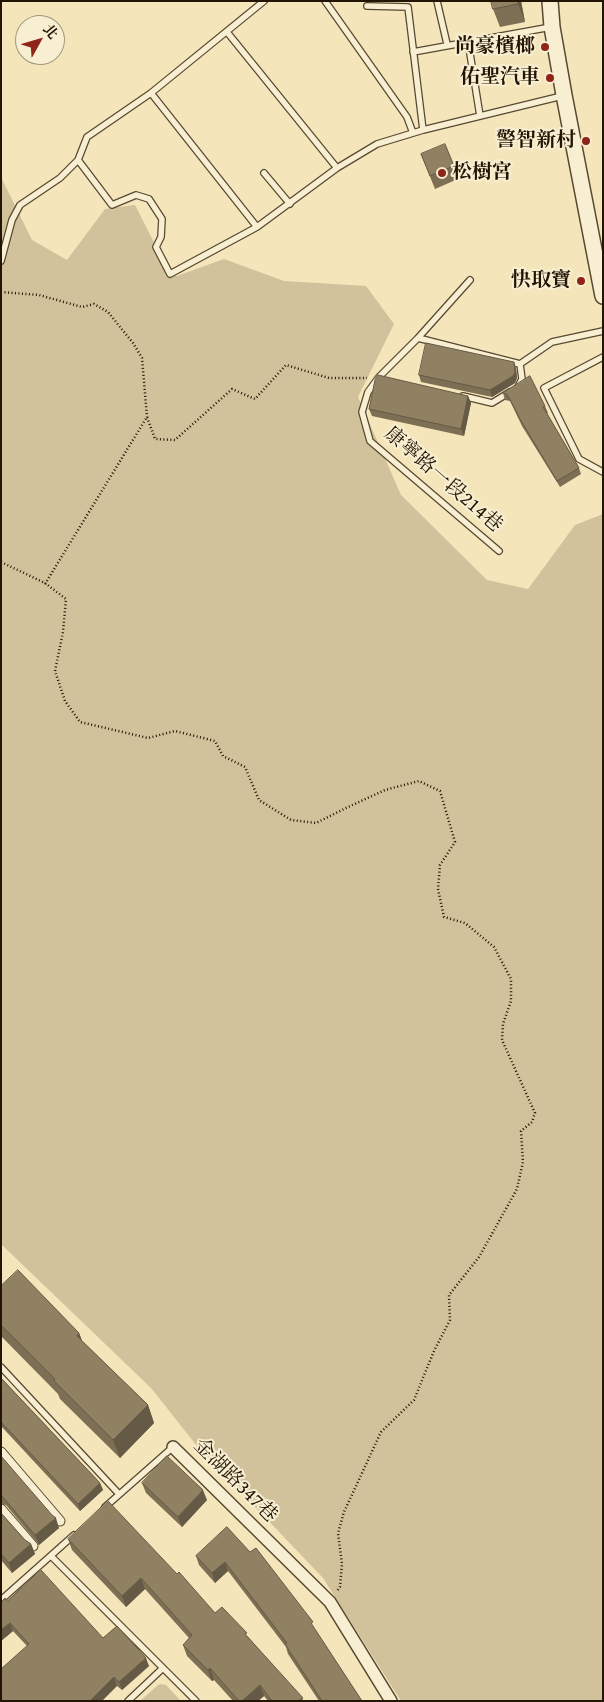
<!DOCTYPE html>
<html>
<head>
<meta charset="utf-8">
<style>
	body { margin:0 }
	#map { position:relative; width:604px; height:1702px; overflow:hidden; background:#f5e5ba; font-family:"Gentium Book Plus","Noto Serif TC",serif }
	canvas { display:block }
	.frame { position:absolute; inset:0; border:2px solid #221503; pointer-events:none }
	.north { position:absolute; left:15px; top:15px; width:50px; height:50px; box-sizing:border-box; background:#f8eed2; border:1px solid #a2977f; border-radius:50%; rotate:51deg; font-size:14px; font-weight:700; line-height:20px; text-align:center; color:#221503 }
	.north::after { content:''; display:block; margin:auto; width:18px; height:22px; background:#8f2418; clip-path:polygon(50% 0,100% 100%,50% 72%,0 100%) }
</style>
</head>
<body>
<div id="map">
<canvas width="604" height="1702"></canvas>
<div class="frame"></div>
<div class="north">北</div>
</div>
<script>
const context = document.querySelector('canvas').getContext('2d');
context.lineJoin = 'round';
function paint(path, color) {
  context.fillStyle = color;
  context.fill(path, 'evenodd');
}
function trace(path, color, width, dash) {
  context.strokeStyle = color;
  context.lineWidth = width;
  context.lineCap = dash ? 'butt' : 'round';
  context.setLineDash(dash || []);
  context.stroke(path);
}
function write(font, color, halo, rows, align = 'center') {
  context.font = font + ' "Gentium Book Plus","Noto Serif TC",serif';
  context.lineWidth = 4;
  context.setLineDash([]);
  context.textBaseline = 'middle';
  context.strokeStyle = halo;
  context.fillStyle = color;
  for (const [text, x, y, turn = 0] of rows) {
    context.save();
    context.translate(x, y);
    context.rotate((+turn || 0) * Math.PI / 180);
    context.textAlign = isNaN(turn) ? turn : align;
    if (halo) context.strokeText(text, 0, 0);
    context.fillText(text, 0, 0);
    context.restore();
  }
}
paint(new Path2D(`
	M1,177L32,240L67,260L105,209L135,205L170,274L177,276L224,259L284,281L366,286L394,324L358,397L401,495L487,580L528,589L575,525L603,514V1701H401L323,1578L197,1446L151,1388L1,1244Z
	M161,1684L166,1685L181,1701H140L158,1685Z`), '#d1c29b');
const service = new Path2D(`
	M325,1L407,117L413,133
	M437,1L447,44
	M367,6L408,7L423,130
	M227,32L337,168
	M468,41L480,116
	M413,52L551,27
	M151,93L257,227
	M78,160L112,205L136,195L149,199L162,219L161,237L156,247L170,274L257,227L337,168L377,144L423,130L562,96
	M264,173L290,204
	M1,261L12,220L20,205L60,178L78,160L87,137L151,93L264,1
	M470,280L418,338L379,377L368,392L362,412L370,441L499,551
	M418,338L520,364
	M603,357L544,388L579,459L603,472
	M518,387L522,379L520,364L552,342L603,331
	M463,396L492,403L510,392
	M1,1367L119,1494
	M105,1507L173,1447
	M51,1556L196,1701
	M1,1600L74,1535
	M128,1701L163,1668`);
const pedestrian = new Path2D(`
	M1,1452L60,1521
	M1,1509L33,1546`);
const minor = new Path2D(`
	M173,1447L330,1602L391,1701`);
const tertiary = new Path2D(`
	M550,1L552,27L564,95L603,296`);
trace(service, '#574931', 8);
trace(pedestrian, '#574931', 11);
trace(minor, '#574931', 14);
trace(tertiary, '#574931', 18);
trace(new Path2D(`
	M1,292L39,295L82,307L94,304L108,312L133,343L142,358L147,417
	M1,562L45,583L66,599L63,632L55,671L65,701L80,722L148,738L175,731L215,741L223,756L245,767L259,800L291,820L316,823L346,808L385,790L419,781L440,791L455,842L440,865L438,889L444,917L465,923L494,947L511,979V1001L503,1024L502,1040L535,1113L532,1122L521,1131L523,1162L517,1189L479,1257L449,1295L450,1320L434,1351L414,1400L381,1432L344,1512L338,1533L342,1564L340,1587L337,1591
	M45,584L147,417L155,439L175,440L232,389L255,399L286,365L329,378H367`), '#221503', 2.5, [1, 2.5]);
trace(service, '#f8eed2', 5.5);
trace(pedestrian, '#f8eed2', 9);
trace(minor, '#f8eed2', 11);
trace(tertiary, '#f8eed2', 15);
paint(new Path2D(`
	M521,1L525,22L500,27L493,9Z
	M421,154L454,166L458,179L435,189Z
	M514,362L516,369L517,378L515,383L492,397L421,382L419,375Z
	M503,393L545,406L548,413H547L579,468L581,474L560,487L522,426L510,401L505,400Z
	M468,396L471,403L464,436L372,416L369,409Z
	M1,1286L79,1333L82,1341L148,1405L154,1423L120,1458L60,1399L58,1394L1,1336Z
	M1,1378L100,1483L103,1490L80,1511L1,1426Z
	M1,1456L59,1528L39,1545L6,1505L1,1504Z
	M142,1483L207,1500L182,1527L146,1493Z
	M1,1513L25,1540L31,1544L35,1554L12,1573L1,1560Z
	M227,1527L316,1631L362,1701H319L288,1654L286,1647L228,1571L215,1583L199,1565L196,1556Z
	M68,1539L177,1574L215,1613L248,1637L304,1701H268L264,1696L258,1701H233L214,1680L212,1681L187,1656L183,1645L189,1638L145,1589L126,1607L72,1550Z
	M7,1601L103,1638L149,1666L122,1690L117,1686L27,1646L13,1631L1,1641V1602Z`), '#7c6f54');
paint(new Path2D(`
	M518,1H521L525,22L518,4Z
	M514,362L516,369L517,378L515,383L492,397L490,390Z
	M468,396L471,403L464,436L461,429Z
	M79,1333L86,1351L77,1336Z
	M148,1405L154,1423L120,1458L113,1440Z
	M100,1483L103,1490L80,1511L78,1504Z
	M203,1490L207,1500L182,1527L178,1517Z
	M56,1518L59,1528L39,1545L35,1535Z
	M31,1544L35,1554L12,1573L9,1563Z
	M225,1562L228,1571L215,1583L212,1573Z
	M141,1578L145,1589L126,1607L122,1596Z
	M10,1623L13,1631L1,1641V1630Z
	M146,1658L149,1666L122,1690L119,1682Z
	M210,1668L214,1680L212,1681L208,1670Z
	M114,1677L117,1686L102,1701H90Z
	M260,1685L264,1696L258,1701H242Z`), '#655a45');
const building = new Path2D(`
	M491,1H518V4L493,9Z
	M445,144L454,166L430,176L421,154Z
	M426,343L514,362L515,372L513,376L490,390L419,375Z
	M378,375L468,396L461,429L369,409L375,380Z
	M530,376L545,406L543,407L579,468L557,481L520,419L507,394L503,393Z
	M18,1270L79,1333L77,1336L148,1405L113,1440L54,1381L55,1379L1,1325V1286Z
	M1,1378L100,1483L78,1504L1,1422Z
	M1,1456L52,1515L56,1518L35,1535L1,1495Z
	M167,1456L203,1490L178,1517L142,1483Z
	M108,1501L177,1574L179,1572L215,1613L222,1607L247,1633L245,1634L303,1698L298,1701H272L260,1685L242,1701H239L210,1668L208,1670L183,1645L192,1635L141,1578L122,1596L68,1539Z
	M1,1513L25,1540L31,1544L9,1563L1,1554Z
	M227,1527L250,1552L256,1548L313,1622L311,1623L362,1701H322L285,1644L287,1643L225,1562L212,1573L196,1556Z
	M41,1570L103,1638L117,1626L146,1658L119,1682L114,1677L90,1701H1V1669L29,1644L10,1623L1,1630V1602L5,1598L7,1601Z`);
paint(building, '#908162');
trace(building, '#655a45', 1);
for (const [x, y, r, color] of [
	[545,47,5,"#8f2418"],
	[550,78,5,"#8f2418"],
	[586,141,5,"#8f2418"],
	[442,173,5,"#8f2418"],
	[581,281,5,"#8f2418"]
]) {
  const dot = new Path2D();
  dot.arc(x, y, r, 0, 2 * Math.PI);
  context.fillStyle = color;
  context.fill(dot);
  trace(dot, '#f8eed2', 2);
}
write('bold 20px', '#221503', '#f8eed2', [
	["尚豪檳榔",535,47],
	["佑聖汽車",540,78],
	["警智新村",576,141],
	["松樹宮",452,173,"left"],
	["快取寶",571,281]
], 'right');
write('20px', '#221503', '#f8eed2', [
	["康寧路一段214巷",443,480,41],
	["金湖路347巷",235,1481,45]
]);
</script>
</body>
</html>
